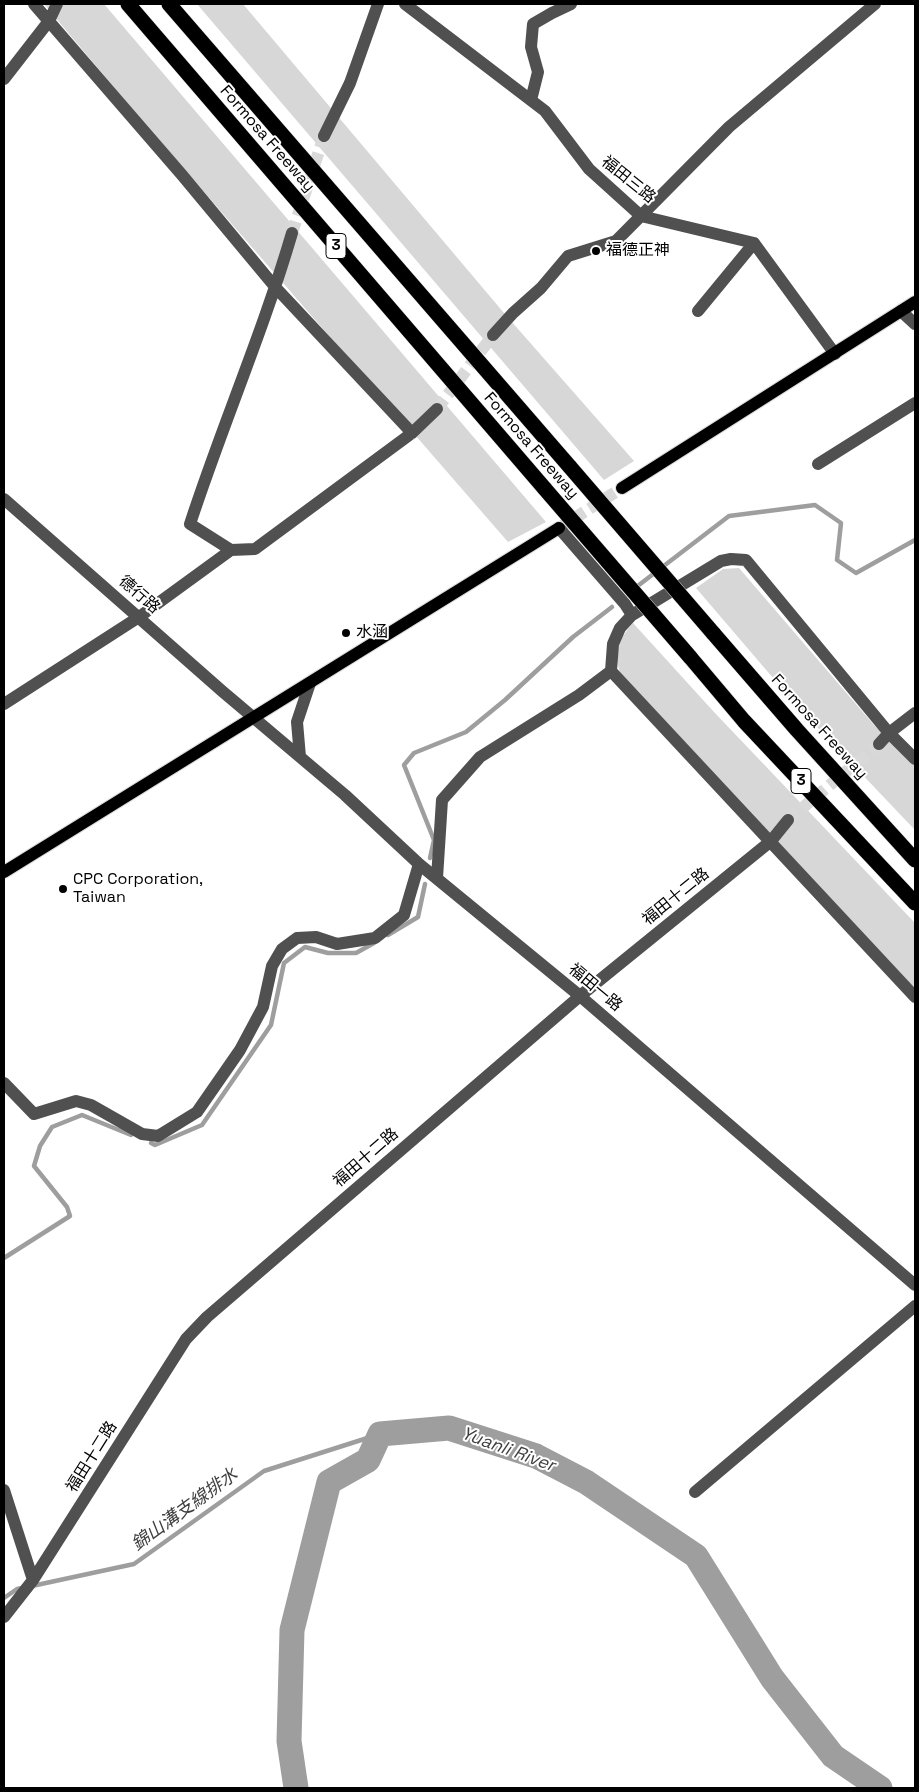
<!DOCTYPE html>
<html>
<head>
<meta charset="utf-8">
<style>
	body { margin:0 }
	#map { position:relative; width:919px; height:1792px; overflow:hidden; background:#fff; font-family:"Space Grotesk",sans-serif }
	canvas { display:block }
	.frame { position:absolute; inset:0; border:5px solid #000; pointer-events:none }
</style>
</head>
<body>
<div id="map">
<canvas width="919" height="1792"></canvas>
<div class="frame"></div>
</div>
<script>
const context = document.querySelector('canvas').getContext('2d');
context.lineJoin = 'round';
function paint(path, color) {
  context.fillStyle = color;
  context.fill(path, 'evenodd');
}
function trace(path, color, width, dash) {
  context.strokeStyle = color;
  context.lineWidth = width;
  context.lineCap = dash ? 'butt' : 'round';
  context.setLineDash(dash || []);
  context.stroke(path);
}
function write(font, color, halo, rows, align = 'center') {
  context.font = font + ' "Space Grotesk","Noto Sans TC",sans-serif';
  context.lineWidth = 4;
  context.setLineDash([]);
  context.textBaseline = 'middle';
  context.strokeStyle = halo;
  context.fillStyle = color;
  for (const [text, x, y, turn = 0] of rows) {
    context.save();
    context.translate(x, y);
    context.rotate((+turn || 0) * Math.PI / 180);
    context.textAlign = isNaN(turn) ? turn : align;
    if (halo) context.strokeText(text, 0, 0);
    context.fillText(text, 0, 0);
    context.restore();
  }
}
paint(new Path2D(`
	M44,4H104L546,522L508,542L138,116Z
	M197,4H243L504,313L634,461L604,480Z
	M739,568L874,725L915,765V830L797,706L696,588L723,569Z
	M633,623L714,712L915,923V990L621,677C614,654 617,641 633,623Z`), '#d7d7d7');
trace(new Path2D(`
	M635,588L729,516L815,505L841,523L837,560L856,573L915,540
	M430,858L434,840L404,765L414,753L466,732L505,700L573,637L612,607
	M388,935L418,917L425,884
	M151,1143L155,1145L202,1125L271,1025L284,963L305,947L328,953H356L374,943
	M4,1258L70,1216L67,1207L34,1166L40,1146L52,1127L82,1115L131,1135
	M32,1586L134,1564L264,1471L380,1434
	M4,1598L17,1589L22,1588`), '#9e9e9e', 4.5);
trace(new Path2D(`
	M296,1788L289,1741L292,1630L329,1482L368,1460L380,1434L449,1428L536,1456L586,1482L696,1556L772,1678L833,1756L880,1788`), '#9e9e9e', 25);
trace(new Path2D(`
	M292,233L324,136
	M437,409L493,335
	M788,820L879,744`), '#d9d9d9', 12, [12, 6]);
trace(new Path2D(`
	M559,528L622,488`), '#d9d9d9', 12, [12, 6]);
const major = new Path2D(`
	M622,488L915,302
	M4,872L559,528`);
const highway = new Path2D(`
	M128,4L545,489
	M169,4L570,467
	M713,633L797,730L915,860
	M690,657L744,721L915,903`);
trace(major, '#dbdbdb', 14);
trace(highway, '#dbdbdb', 16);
trace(new Path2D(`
	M34,4L182,175L276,288L412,433
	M405,4L545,111L589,169L641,216L754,243L835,354
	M4,79L49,21L57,4
	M531,100L538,72L531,47L533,24L552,13L571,4
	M324,136L350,83L378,4
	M698,311L754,243
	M901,311L915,324
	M493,335L513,313L541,288L568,256L616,241L729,127L875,4
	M818,464L915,403
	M4,499L222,691L345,795L419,864L580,996L915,1285
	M559,528L625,604L632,615
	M231,550L190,524C222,426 263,332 292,233
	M611,671L613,644L620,628L632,615L721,561L731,559L746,560L889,733L915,759
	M4,704L139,617L231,550L255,549L412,433L437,409
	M879,744L889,733L915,713
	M300,757L297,722L310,683
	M437,878L442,800L480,757L579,695L611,671L915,997
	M4,1083L34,1114L76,1101L91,1105L142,1134L158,1136L197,1112L240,1050L263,1007L272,966L282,949L297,938L316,937L337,944L375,938L404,915L419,864
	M4,1490L33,1580
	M695,1492L915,1306
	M4,1617L33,1580L186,1339L207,1317L580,996L771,841L788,820`), '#505050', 12);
trace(major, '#000', 12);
trace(highway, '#000', 15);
const highwayBridge = new Path2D(`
	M570,467L713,633
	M545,489L690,657`);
trace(highwayBridge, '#dbdbdb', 16, []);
trace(highwayBridge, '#000', 15);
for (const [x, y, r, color] of [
	[596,251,5,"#000"],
	[346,633,5,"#000"],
	[63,889,5,"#000"]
]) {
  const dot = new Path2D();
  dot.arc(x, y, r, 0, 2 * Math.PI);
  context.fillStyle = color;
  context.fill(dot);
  trace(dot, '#fff', 2);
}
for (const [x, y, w] of [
	[336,246,20],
	[801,781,20]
]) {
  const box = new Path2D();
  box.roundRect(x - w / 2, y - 12.5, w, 25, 4);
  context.fillStyle = '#fff';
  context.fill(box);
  trace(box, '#000', 1);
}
write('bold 15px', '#000', null, [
	["3",336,246],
	["3",801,781]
]);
write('16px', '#000', '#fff', [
	["Formosa Freeway",267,139,49],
	["福田三路",628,180,39],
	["Formosa Freeway",531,446,49],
	["德行路",139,595,41],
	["Formosa Freeway",819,727,48],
	["福田十二路",676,897,-39],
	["福田一路",595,988,40],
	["福田十二路",366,1158,-41],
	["福田十二路",92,1457,-58]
]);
write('16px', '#000', '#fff', [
	["福德正神",606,251],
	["水涵",356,633],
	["CPC Corporation,",73,880],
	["Taiwan",73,898]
], 'left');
write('italic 18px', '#3f3f3f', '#fff', [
	["Yuanli River",508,1450,20],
	["錦山溝支線排水",185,1510,-36]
]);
</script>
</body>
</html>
